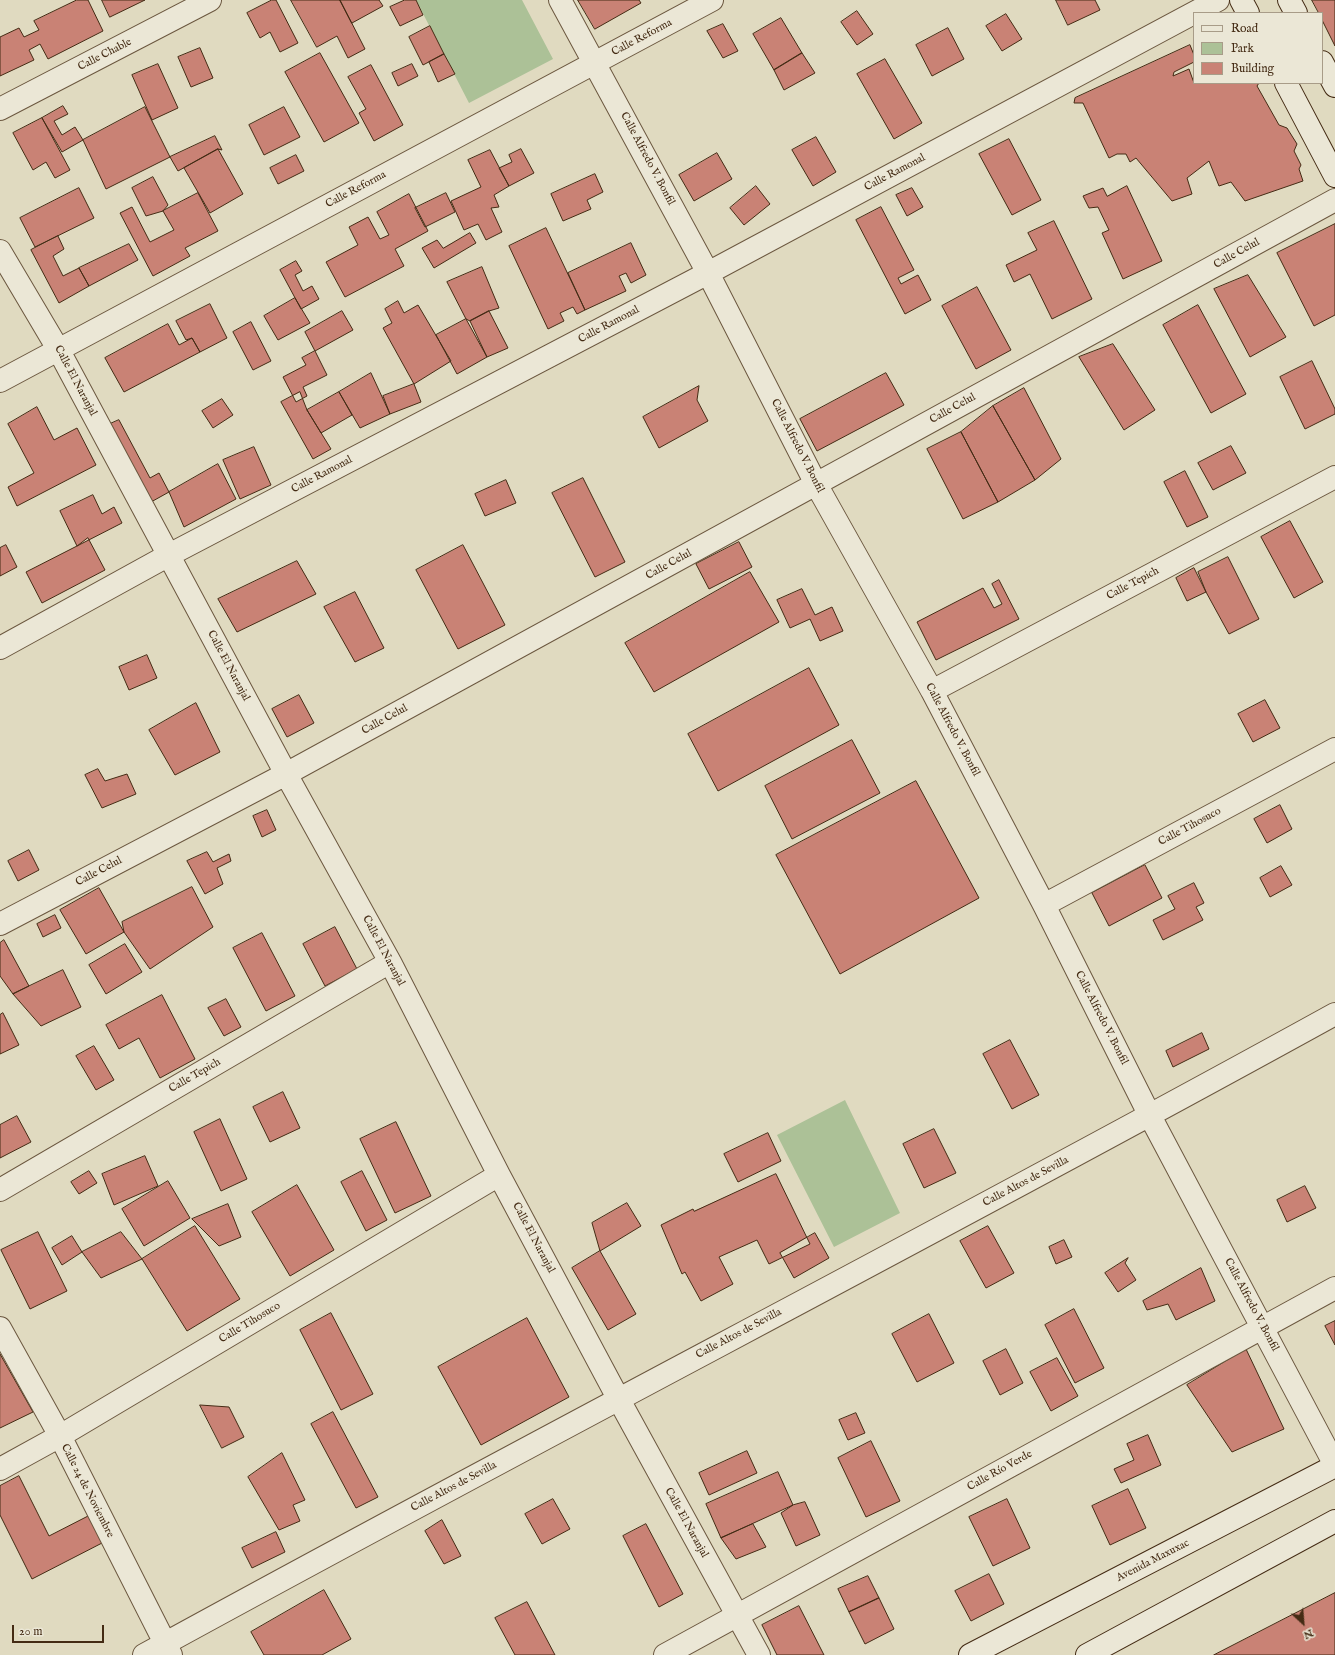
<!DOCTYPE html>
<html>
<head>
<meta charset="utf-8">
<style>
	body { margin:0 }
	#map { position:relative; width:1335px; height:1655px; overflow:hidden; background:#e0dac0; font-family:"IM FELL English",serif }
	canvas { display:block }
	.legend { position:absolute; left:1193px; top:12px; width:130px; height:72px; box-sizing:border-box; background:#ebe7d6; border:1px solid #a89c88; margin:0; padding:5px 7px; list-style:none; font-size:12px; color:#442b14 }
	.legend li { display:flex; align-items:center; gap:8px; height:20px }
	.legend b { width:20px; border:1px solid #a89c88 }
	.north { position:absolute; left:1283px; top:1603px; width:40px; height:40px; -webkit-text-stroke:3px #ebe7d6; paint-order:stroke; rotate:154deg; font-size:11px; font-weight:700; line-height:16px; text-align:center; color:#442b14 }
	.north::after { content:''; display:block; margin:auto; width:14px; height:18px; background:#442b14; clip-path:polygon(50% 0,100% 100%,50% 72%,0 100%) }
	.scale { position:absolute; left:12px; top:1625px; width:92px; height:18px; box-sizing:border-box; border:2px solid #442b14; border-top:0; padding-left:5px; font-size:12px; line-height:14px; white-space:nowrap; color:#442b14; -webkit-text-stroke:3px #ebe7d6; paint-order:stroke }
</style>
</head>
<body>
<div id="map">
<canvas width="1335" height="1655"></canvas>
<ul class="legend">
<li><b style="height:5px;background:#ebe7d6"></b>Road</li>
<li><b style="height:11px;background:#acc197"></b>Park</li>
<li><b style="height:11px;background:#c98275"></b>Building</li>
</ul>
<div class="north">N</div>
<div class="scale">20 m</div>
</div>
<script>
const context = document.querySelector('canvas').getContext('2d');
context.lineJoin = 'round';
function paint(path, color) {
  context.fillStyle = color;
  context.fill(path, 'evenodd');
}
function trace(path, color, width, dash) {
  context.strokeStyle = color;
  context.lineWidth = width;
  context.lineCap = dash ? 'butt' : 'round';
  context.setLineDash(dash || []);
  context.stroke(path);
}
function write(font, color, halo, rows, align = 'center') {
  context.font = font + ' "IM FELL English",serif';
  context.lineWidth = 3;
  context.setLineDash([]);
  context.textBaseline = 'middle';
  context.strokeStyle = halo;
  context.fillStyle = color;
  for (const [text, x, y, turn = 0] of rows) {
    context.save();
    context.translate(x, y);
    context.rotate((+turn || 0) * Math.PI / 180);
    context.textAlign = isNaN(turn) ? turn : align;
    if (halo) context.strokeText(text, 0, 0);
    context.fillText(text, 0, 0);
    context.restore();
  }
}
paint(new Path2D(`
	M416,0H522L553,59L469,103Z
	M845,1100L900,1213L834,1247L777,1135Z`), '#acc197');
const building = new Path2D(`
	M77,0H88L103,31L48,59L40,44L29,50L34,60L0,76V37L19,28L24,37L39,30L34,21Z
	M102,0H145L110,17Z
	M272,0H276L298,43L280,52L270,32L260,38L247,13Z
	M291,0H340L365,49L348,58L337,36L317,47Z
	M340,0H379L383,6L352,23Z
	M405,0H416L423,15L400,26L390,7Z
	M578,0H639L641,3L595,29Z
	M1056,0H1095L1100,10L1068,25Z
	M1312,0H1335V46L1322,20V13H1319Z
	M857,11L873,34L857,45L841,22Z
	M1006,14L1022,39L1002,51L986,26Z
	M781,18L802,53L774,70L753,34Z
	M723,24L738,51L723,58L707,31Z
	M430,26L444,54L423,65L409,37Z
	M948,28L964,59L932,76L916,45Z
	M1190,45L1194,55V62L1174,72L1173,76L1189,69L1194,83H1259L1257,86L1279,125L1287,128L1297,144L1294,151L1301,165L1299,169L1303,181L1245,201L1231,182L1219,186L1209,161L1187,178L1192,194L1172,201L1136,158L1130,162L1126,154H1117L1109,158L1083,103H1074L1075,98Z
	M200,48L213,78L191,87L178,57Z
	M320,53L359,123L324,142L285,72Z
	M802,53L815,73L784,90L774,70Z
	M444,54L455,74L438,82L429,62Z
	M885,59L922,123L894,139L857,74Z
	M158,64L178,108L152,120L132,75Z
	M412,64L418,76L398,86L392,73Z
	M371,65L403,125L374,141L359,113L366,109L348,77Z
	M63,106L68,114L54,121L62,135L75,127L83,140L62,152L42,118Z
	M145,107L170,157L106,189L83,140Z
	M284,107L300,137L264,155L249,125Z
	M42,118L70,170L55,178L46,162L33,170L13,133Z
	M215,136L222,150L218,149L178,171L170,157Z
	M816,137L836,172L813,186L792,150Z
	M1009,139L1041,200L1012,215L979,154Z
	M218,149L243,194L210,213L184,168Z
	M521,149L534,173L509,186L499,168L512,162L509,155Z
	M490,150L509,186L494,195L499,207L491,208L502,232L486,240L478,224L464,230L451,201L481,187L468,160Z
	M717,153L732,179L694,201L679,175Z
	M296,155L304,171L278,184L270,168Z
	M595,174L603,192L587,200L591,209L563,221L551,194Z
	M153,177L168,205L163,211L146,216L132,188Z
	M756,186L770,204L744,225L730,208Z
	M1127,186L1162,261L1123,279L1102,233L1109,230L1098,207L1089,208L1083,196L1103,188L1107,196Z
	M79,188L94,218L35,247L20,218Z
	M912,188L923,207L907,216L896,195Z
	M198,193L218,231L185,248L190,256L153,276L120,213L132,207L150,242L174,230L163,211Z
	M446,193L455,212L425,227L415,208Z
	M409,194L428,231L395,249L404,266L345,297L326,262L358,245L349,227L368,217L380,239L389,235L377,212Z
	M881,207L914,270L898,278L901,284L918,275L931,300L905,314L856,220Z
	M1054,221L1092,299L1052,319L1030,274L1014,282L1006,265L1037,250L1028,233Z
	M1335,224V315L1314,326L1277,253Z
	M546,228L585,310L577,314L573,307L560,313L564,321L548,329L509,246Z
	M470,233L476,243L434,268L422,248L437,240L443,248Z
	M58,236L64,249L53,256L63,276L79,268L89,286L59,303L31,250Z
	M631,243L646,275L631,283L626,273L619,276L626,291L585,310L568,273Z
	M129,244L138,260L89,286L79,268Z
	M296,261L302,271L295,275L303,291L312,286L319,299L301,309L280,270Z
	M482,267L499,308L489,311L470,321L466,319L447,282Z
	M1248,275L1286,337L1250,357L1214,289Z
	M977,287L1011,350L976,369L942,306Z
	M295,298L310,323L278,340L264,316Z
	M398,301L404,313L418,305L451,361L414,384L383,328L392,323L385,309Z
	M210,304L227,338L200,352L192,338L186,340L176,321Z
	M1198,305L1246,394L1211,413L1163,325Z
	M342,311L353,330L315,351L305,332Z
	M489,311L508,348L487,357L470,321Z
	M466,319L487,357L457,374L436,335Z
	M251,322L271,361L253,370L233,332Z
	M168,324L179,345L192,338L200,352L124,392L105,358Z
	M1113,344L1155,410L1124,430L1079,357Z
	M315,351L327,375L303,387L307,396L296,402L283,377L306,365L302,358Z
	M1312,361L1335,409V414L1305,429L1280,377Z
	M371,373L390,414L360,428L339,392Z
	M886,373L904,405L817,451L800,419Z
	M414,384L421,402L390,414L383,396Z
	M699,386L697,400L708,421L659,448L643,417Z
	M1024,388L1061,459L1035,480L993,406Z
	M300,392L307,410L331,449L313,459L281,402Z
	M339,392L352,415L321,433L307,410Z
	M222,399L233,415L213,428L202,411Z
	M993,406L1035,480L998,502L961,432Z
	M37,407L54,440L77,428L96,465L17,506L8,487L34,473L8,424Z
	M119,420L150,478L159,473L169,492L151,502L110,424Z
	M961,432L998,502L963,519L927,449Z
	M1231,446L1246,473L1213,490L1198,463Z
	M254,447L271,485L240,499L223,460Z
	M218,464L236,499L184,527L169,492Z
	M1185,471L1208,517L1187,527L1164,482Z
	M583,478L625,562L595,577L552,493Z
	M506,480L516,503L485,516L475,494Z
	M93,495L102,514L114,507L122,523L77,546L60,511Z
	M1290,521L1323,582L1294,598L1261,537Z
	M88,538L105,570L42,603L26,572L77,546Z
	M739,542L752,567L709,589L696,564Z
	M6,545L17,567L0,576V548Z
	M463,545L505,625L458,649L416,570Z
	M1228,557L1259,619L1229,634L1206,592L1198,572Z
	M297,561L316,594L237,632L218,599Z
	M1194,568L1206,592L1187,601L1176,578Z
	M750,572L779,622L654,692L625,643Z
	M999,580L1019,619L936,660L917,622L983,588L994,608L1002,604L992,584Z
	M802,589L815,615L832,607L843,631L820,641L810,619L790,628L777,600Z
	M355,592L384,648L355,662L324,607Z
	M147,655L157,678L129,690L119,667Z
	M809,668L839,725L718,791L688,734Z
	M299,695L314,723L287,737L272,709Z
	M1265,700L1280,728L1253,742L1238,714Z
	M196,703L220,752L175,775L149,730Z
	M852,740L880,793L792,839L765,786Z
	M98,769L105,781L127,774L136,794L102,808L85,775Z
	M916,781L979,898L840,974L776,855Z
	M1280,805L1292,829L1267,843L1254,819Z
	M267,810L276,830L262,837L253,816Z
	M29,850L39,870L18,881L8,861Z
	M207,852L213,862L229,854L231,861L217,868L223,884L205,894L187,861Z
	M1145,865L1162,898L1109,926L1092,893Z
	M1281,866L1292,885L1270,897L1260,878Z
	M1194,883L1204,903L1196,907L1203,920L1163,940L1153,920L1175,909L1168,896Z
	M192,887L213,927L150,969L124,932L122,922Z
	M99,888L124,932L86,954L60,910Z
	M55,915L61,928L43,937L37,924Z
	M335,927L357,969L325,986L303,944Z
	M262,933L295,996L266,1011L233,948Z
	M4,940L29,986L13,994L0,976V943Z
	M125,944L142,972L106,994L89,965Z
	M63,970L81,1007L41,1026L13,994Z
	M162,995L195,1059L160,1078L139,1038L119,1049L106,1025Z
	M226,999L241,1027L224,1036L208,1008Z
	M3,1013L19,1045L0,1054V1015Z
	M1202,1033L1209,1049L1173,1067L1166,1051Z
	M1010,1040L1039,1095L1012,1109L983,1054Z
	M94,1046L114,1080L96,1090L76,1056Z
	M283,1092L300,1128L270,1142L253,1107Z
	M17,1116L31,1142L0,1158V1125Z
	M220,1119L247,1179L221,1191L194,1132Z
	M396,1122L431,1196L395,1213L360,1139Z
	M934,1129L956,1173L924,1188L903,1144Z
	M768,1133L781,1161L738,1182L724,1154Z
	M145,1156L158,1186L114,1205L102,1174Z
	M89,1171L97,1183L79,1194L71,1182Z
	M362,1171L387,1220L366,1231L341,1182Z
	M776,1174L810,1244L769,1264L757,1240L719,1257L733,1284L701,1301L685,1272L682,1274L661,1225L693,1209L694,1211Z
	M168,1181L190,1218L144,1246L122,1209Z
	M297,1185L334,1250L290,1276L252,1212Z
	M1305,1186L1316,1208L1287,1222L1277,1200Z
	M627,1203L641,1226L600,1251L592,1223Z
	M228,1204L241,1237L219,1246L192,1219Z
	M195,1226L240,1299L187,1331L142,1259Z
	M988,1226L1014,1273L986,1288L960,1241Z
	M38,1232L67,1291L30,1309L1,1250Z
	M121,1232L142,1259L101,1278L82,1252Z
	M815,1233L829,1258L794,1278L780,1253Z
	M72,1236L82,1252L62,1265L52,1248Z
	M1064,1240L1072,1257L1056,1264L1049,1247Z
	M600,1251L636,1314L608,1330L572,1268Z
	M1128,1258L1125,1263L1136,1280L1118,1292L1105,1273Z
	M1201,1268L1215,1301L1176,1320L1168,1304L1147,1310L1143,1301Z
	M1074,1309L1104,1368L1075,1383L1045,1325Z
	M331,1313L373,1394L341,1410L300,1330Z
	M929,1314L954,1363L917,1382L892,1334Z
	M527,1318L569,1397L481,1445L438,1367Z
	M1335,1321V1345L1325,1326Z
	M1006,1349L1023,1383L1000,1395L983,1361Z
	M1246,1349L1284,1429L1232,1452L1187,1385Z
	M0,1354L33,1412L0,1428Z
	M1057,1358L1078,1396L1051,1411L1030,1372Z
	M200,1405L229,1407L244,1437L222,1448Z
	M333,1412L378,1497L356,1508L311,1424Z
	M856,1413L865,1433L848,1440L839,1420Z
	M1148,1435L1161,1465L1121,1483L1114,1469L1134,1460L1127,1444Z
	M871,1441L900,1501L866,1517L838,1458Z
	M747,1451L757,1473L709,1495L699,1473Z
	M282,1453L305,1500L293,1505L300,1521L279,1530L248,1477Z
	M778,1472L793,1505L721,1538L706,1504Z
	M19,1476L49,1536L90,1515L104,1542L32,1579L0,1515V1486Z
	M1128,1489L1146,1528L1110,1545L1092,1506Z
	M553,1499L570,1529L542,1544L525,1514Z
	M1007,1499L1030,1548L993,1566L969,1517Z
	M805,1502L820,1535L796,1546L781,1513L793,1505Z
	M442,1520L461,1556L444,1564L425,1531Z
	M646,1524L683,1594L659,1607L623,1536Z
	M753,1524L766,1547L736,1559L721,1538Z
	M276,1532L285,1552L252,1568L242,1548Z
	M989,1574L1004,1604L971,1621L955,1591Z
	M868,1576L879,1598L849,1612L838,1589Z
	M324,1590L351,1639L322,1655H264L251,1632Z
	M1335,1593V1655H1214Z
	M879,1598L894,1629L865,1644L849,1612Z
	M527,1602L555,1655H515L495,1618Z
	M799,1606L824,1655H777L762,1625Z`);
paint(building, '#c98275');
trace(building, '#442b14', 1);
const street = new Path2D(`
	M560,0L708,273L816,484L932,691L1044,905L1150,1116L1335,1465
	M0,109L210,0
	M0,251L58,349L286,774L390,962L499,1175L618,1398L759,1655
	M0,381L712,0
	M0,648L169,555L708,273L1218,0
	M932,691L1335,477
	M1044,905L1335,749
	M0,924L286,774L1335,200
	M0,1190L390,962
	M0,1328L60,1436L171,1655
	M0,1469L60,1436L499,1175
	M144,1655C539,1438 940,1232 1335,1014
	M665,1655L1335,1288`);
const secondary = new Path2D(`
	M1241,0L1248,13
	M1289,0L1296,13
	M1322,62L1335,86
	M1286,83L1335,176
	M970,1655L1335,1466
	M1087,1655L1335,1521`);
trace(street, '#6b573f', 24);
trace(secondary, '#442b14', 24);
trace(street, '#ebe7d6', 22);
trace(secondary, '#ebe7d6', 22);
write('11px', '#442b14', '#ebe7d6', [
	["Calle Reforma",642,38,-28],
	["Calle Chable",105,55,-27],
	["Calle Alfredo V. Bonfil",647,159,62],
	["Calle Ramonal",895,173,-28],
	["Calle Reforma",356,190,-28],
	["Calle Celul",1237,254,-29],
	["Calle Ramonal",609,325,-28],
	["Calle El Naranjal",75,381,62],
	["Calle Celul",953,409,-29],
	["Calle Alfredo V. Bonfil",797,446,63],
	["Calle Ramonal",322,475,-28],
	["Calle Celul",669,565,-29],
	["Calle Tepich",1133,584,-28],
	["Calle El Naranjal",228,666,62],
	["Calle Celul",385,720,-29],
	["Calle Alfredo V. Bonfil",952,730,62],
	["Calle Tihosuco",1190,827,-28],
	["Calle Celul",99,872,-28],
	["Calle El Naranjal",383,951,62],
	["Calle Alfredo V. Bonfil",1101,1018,63],
	["Calle Tepich",195,1076,-30],
	["Calle Altos de Sevilla",1026,1182,-28],
	["Calle El Naranjal",533,1238,62],
	["Calle Alfredo V. Bonfil",1251,1305,62],
	["Calle Tihosuco",250,1323,-31],
	["Calle Altos de Sevilla",739,1334,-28],
	["Calle Río Verde",1000,1471,-29],
	["Calle Altos de Sevilla",454,1487,-28],
	["Calle 24 de Noviembre",87,1491,63],
	["Calle El Naranjal",686,1523,61],
	["Avenida Maxuxac",1153,1561,-27]
]);
</script>
</body>
</html>
